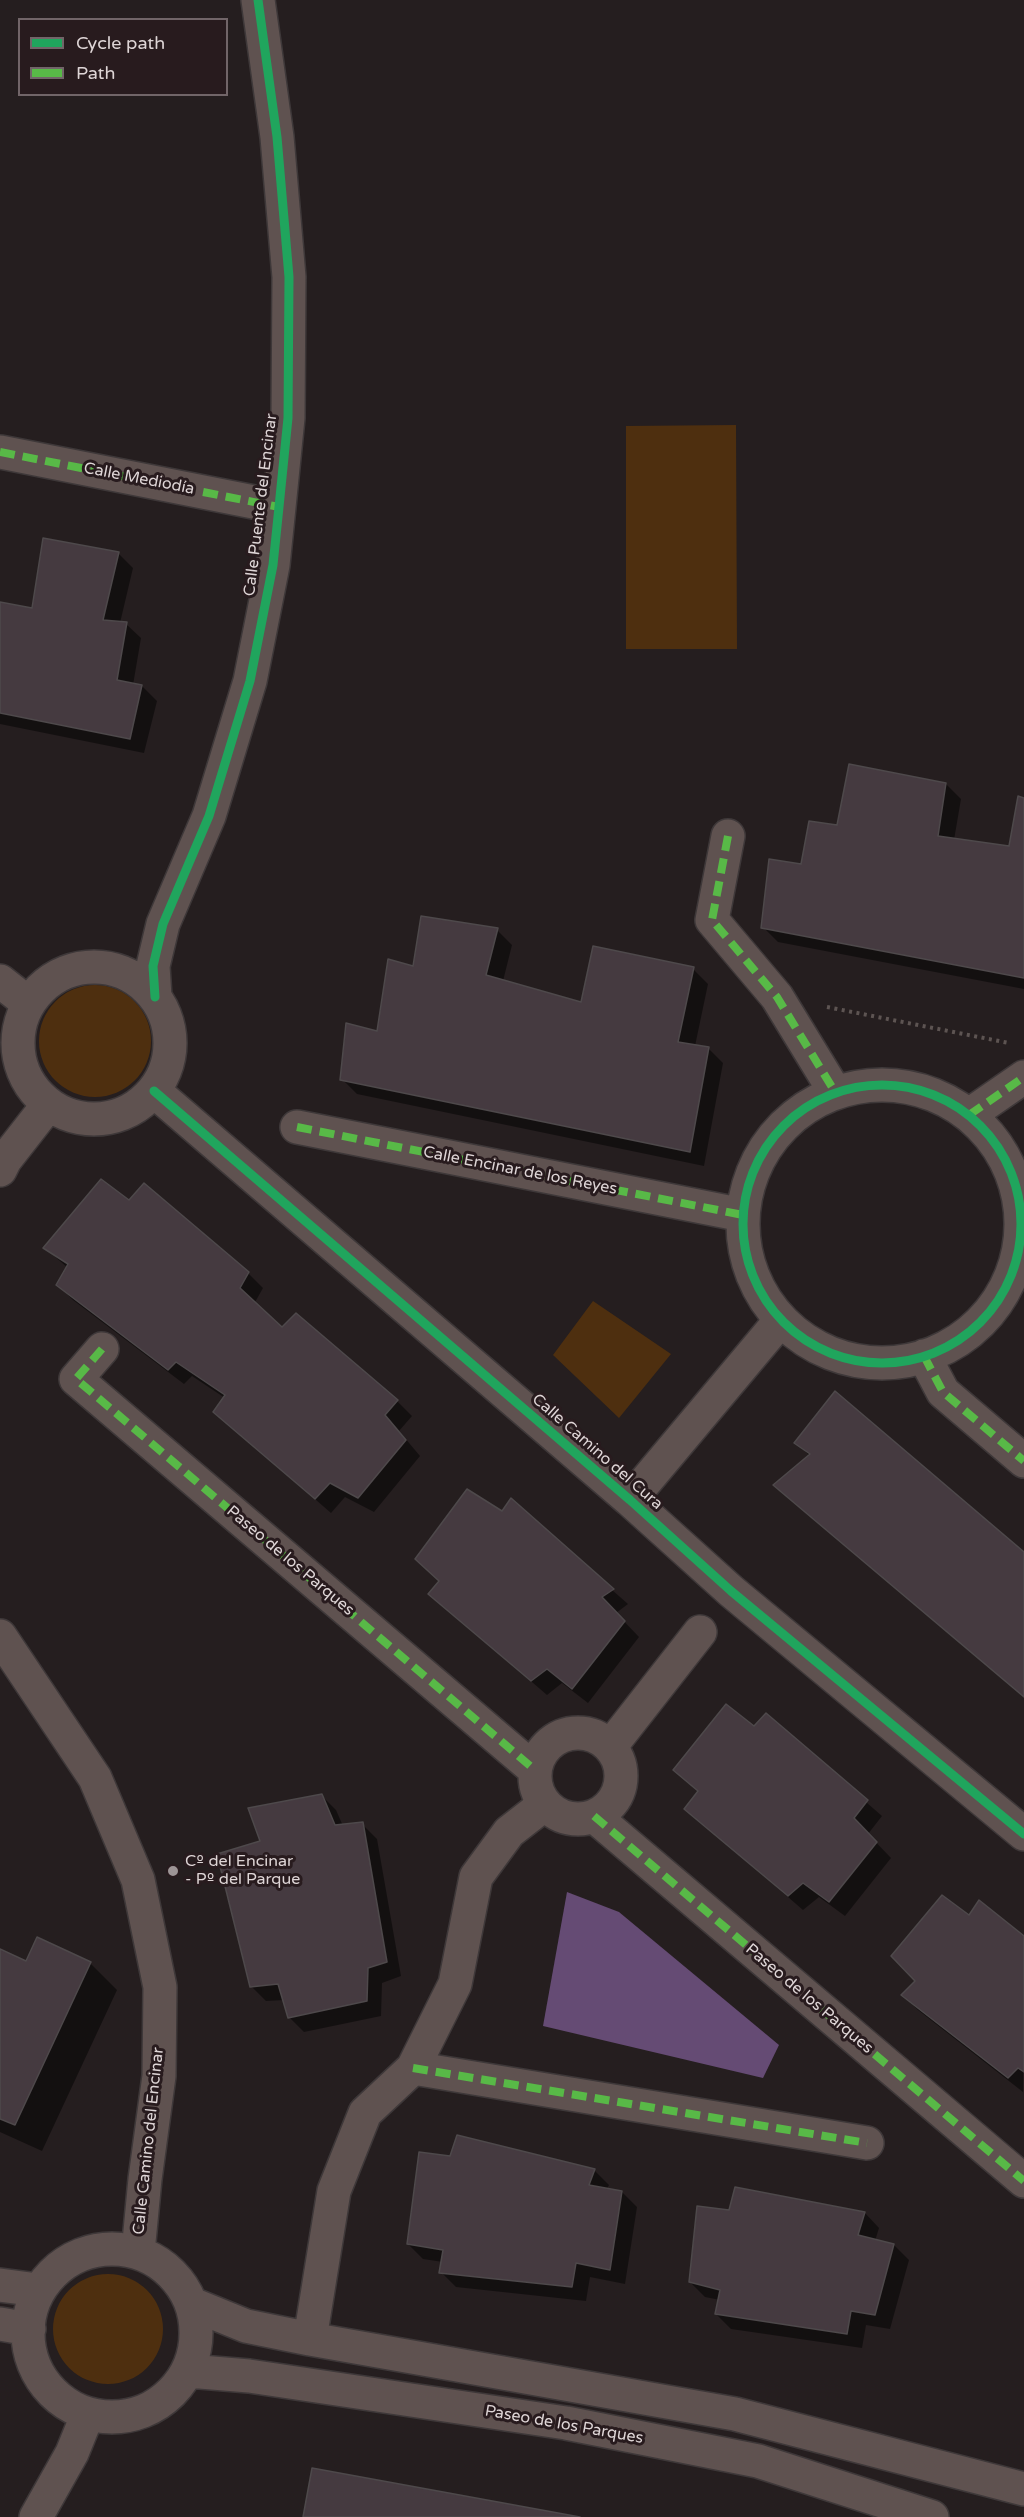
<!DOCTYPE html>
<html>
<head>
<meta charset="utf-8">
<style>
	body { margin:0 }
	#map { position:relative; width:1024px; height:2517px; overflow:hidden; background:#251e1f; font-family:"Varela Round",sans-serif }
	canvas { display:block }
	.legend { position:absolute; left:18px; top:18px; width:210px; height:78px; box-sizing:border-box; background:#281b1e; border:2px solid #716568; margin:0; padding:8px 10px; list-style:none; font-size:18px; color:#ded5d6 }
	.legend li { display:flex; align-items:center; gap:12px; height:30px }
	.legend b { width:30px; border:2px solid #716568 }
</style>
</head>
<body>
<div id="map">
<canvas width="1024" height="2517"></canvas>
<ul class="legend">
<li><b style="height:8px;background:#20a55d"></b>Cycle path</li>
<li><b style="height:8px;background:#58b947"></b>Path</li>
</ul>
</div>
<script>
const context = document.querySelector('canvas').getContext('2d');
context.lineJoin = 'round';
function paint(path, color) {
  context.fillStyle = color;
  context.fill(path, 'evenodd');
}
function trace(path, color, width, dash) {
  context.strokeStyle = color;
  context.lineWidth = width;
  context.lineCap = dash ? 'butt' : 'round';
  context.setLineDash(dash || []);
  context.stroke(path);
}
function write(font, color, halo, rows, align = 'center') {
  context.font = font + ' "Varela Round",sans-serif';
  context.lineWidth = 6;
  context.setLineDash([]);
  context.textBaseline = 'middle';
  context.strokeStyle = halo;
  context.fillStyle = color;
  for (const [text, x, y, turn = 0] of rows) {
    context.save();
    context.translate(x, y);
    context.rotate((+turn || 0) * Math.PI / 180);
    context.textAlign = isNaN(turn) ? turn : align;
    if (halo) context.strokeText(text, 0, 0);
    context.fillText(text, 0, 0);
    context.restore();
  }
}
paint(new Path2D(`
	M736,425L737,649H626V426Z
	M39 1041a56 56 0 1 1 112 0a56 56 0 1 1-112 0Z
	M593,1301L671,1354L619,1418L553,1355Z
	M53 2329a55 55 0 1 1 110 0a55 55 0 1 1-110 0Z`), '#4e2f0f');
paint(new Path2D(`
	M567,1892L619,1912L779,2045L763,2078L543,2026Z`), '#654b74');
paint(new Path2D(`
	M118,553L133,568L120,623L126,624L141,638L133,685L142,686L157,701L144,753L0,724V603L33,610Z
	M946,784L961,799L954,840L1010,848L1024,799V989L778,942L763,927L802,865L838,826Z
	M497,930L512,945L503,981L582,1004L693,969L708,984L695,1046L708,1048L723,1063L704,1166L357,1094L342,1079L378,1032L414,968Z
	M129,1202L248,1273L263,1288L254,1304L282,1329L397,1401L412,1416L399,1431L420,1456L374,1512L345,1497L331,1513L215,1412L225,1398L192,1376L184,1384L73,1300L58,1285L68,1268L45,1248Z
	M796,1443L1024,1554V1697L775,1485L810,1456Z
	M511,1501L628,1604L616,1613L639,1637L588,1703L562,1683L547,1695L430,1594Z
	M766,1715L882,1816L868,1834L891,1858L845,1916L819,1897L803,1910L686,1809L699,1792L675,1770L754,1728Z
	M321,1795L336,1810L343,1826L362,1824L377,1839L401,1976L382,1983L381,2016L304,2032L289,2017L284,2000L266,2001L251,1986L262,1842Z
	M969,1917L1024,1938L1023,2092L918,2010L903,1995Z
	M0,1951L27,1963H90L117,1990L42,2151L0,2132Z
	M594,2170L609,2185L607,2189L622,2192L637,2207L625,2284L590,2277L586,2301L456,2287L441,2272L443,2262L423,2259L408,2244Z
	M730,2211L865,2213L879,2228L875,2241L894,2245L909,2260L890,2329L866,2325L862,2348L731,2329L716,2314L720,2300L705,2297L690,2282Z`), '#0007');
const building = new Path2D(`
	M43,538L119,552L103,620L127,622L117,680L142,685L130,739L0,713V602L32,608Z
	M849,764L946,783L938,836L1009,846L1018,796L1024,798V978L761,928L769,859L801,864L809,821L837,825Z
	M421,916L498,928L486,975L581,1002L593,946L694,967L678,1042L709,1047L690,1152L340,1080L346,1023L377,1031L388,959L413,966Z
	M101,1179L129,1200L144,1183L249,1272L240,1288L282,1327L296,1313L398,1400L385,1415L406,1440L358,1498L330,1483L315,1499L213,1412L225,1395L176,1362L168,1370L56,1285L68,1264L43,1248Z
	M835,1391L1024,1552V1697L773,1485L810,1454L794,1443Z
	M467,1489L502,1511L511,1498L614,1589L602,1597L625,1621L572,1689L547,1669L531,1681L428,1594L439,1581L415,1559Z
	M726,1704L754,1726L766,1713L868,1800L854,1818L877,1842L829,1902L803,1883L788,1896L684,1809L698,1791L673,1770Z
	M322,1794L335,1825L363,1822L387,1962L368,1968L367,2001L288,2018L278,1984L250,1987L217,1854L260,1841L248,1808Z
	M942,1895L969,1915L979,1900L1024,1936V2072L1018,2068L1008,2078L901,1995L915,1981L891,1956Z
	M37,1937L91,1962L15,2125L0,2119V1949L26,1961Z
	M457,2135L595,2169L589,2185L622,2191L610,2270L576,2263L572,2287L439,2273L443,2250L407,2244L419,2152L450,2156Z
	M735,2187L865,2212L858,2235L894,2244L875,2315L851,2311L847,2334L715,2314L720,2290L689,2282L697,2206L729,2210Z
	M312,2468L580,2517H303Z`);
paint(building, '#453a40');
trace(building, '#4e494b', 1.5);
const minor = new Path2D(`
	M0,452L279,507
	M728,836L712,920L777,997L835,1092
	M18 1043a76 76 0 1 1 152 0a76 76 0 1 1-152 0Z
	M0,981L28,1003
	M155,997L153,966L163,924L209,816L250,681L273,565L279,507L288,418L289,277L277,137L258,0
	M743 1224a139 139 0 1 1 278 0a139 139 0 1 1-278 0Z
	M154,1091L630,1500L731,1591L1024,1834
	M969,1115L1024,1077
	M297,1127L743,1215
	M0,1170L5,1160L48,1105
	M102,1349L76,1379L535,1770
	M924,1356L943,1392L1024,1461
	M630,1500L780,1321
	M0,1636L95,1778L138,1880L160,1987L159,2076L145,2179L138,2252
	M535 1776a43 43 0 1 1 86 0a43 43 0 1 1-86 0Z
	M610,1747L700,1632
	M594,1816L1024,2181
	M413,2068L867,2143
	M28 2333a84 84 0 1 1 168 0a84 84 0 1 1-168 0Z
	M0,2285L38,2290
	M192,2304L246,2326L310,2339L735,2414L1024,2489
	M0,2324L29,2329
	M310,2339L334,2191L365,2113L413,2068L455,1984L476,1877L509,1832L545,1804
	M188,2371L249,2376L566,2423L758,2461L932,2517
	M36,2517L72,2453L87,2416`);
trace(minor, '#3e3839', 36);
trace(new Path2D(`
	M827,1007L1009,1043`), '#5d5452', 4, [3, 4.5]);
trace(minor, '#5f5250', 33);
trace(new Path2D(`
	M0,452L279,507
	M728,836L712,920L777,997L835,1092
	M969,1115L1024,1077
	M297,1127L743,1215
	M102,1349L76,1379L535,1770
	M924,1356L943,1392L1024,1461
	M594,1816L1024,2181
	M413,2068L867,2143`), '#58b947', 8, [15, 8]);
trace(new Path2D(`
	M155,997L153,966L163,924L209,816L250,681L273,565L279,507L288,418L289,277L277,137L258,0
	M743 1224a139 139 0 1 1 278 0a139 139 0 1 1-278 0Z
	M154,1091L630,1500L731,1591L1024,1834`), '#20a55d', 9);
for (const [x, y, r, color] of [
	[173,1871,6,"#9d9596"]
]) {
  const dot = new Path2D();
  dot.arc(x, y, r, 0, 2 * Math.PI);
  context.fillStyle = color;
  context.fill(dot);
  trace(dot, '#281b1e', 2);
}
write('16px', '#ded5d6', '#281b1e', [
	["Calle Mediodía",139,479,11],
	["Calle Puente del Encinar",261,505,-83],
	["Calle Encinar de los Reyes",520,1171,11],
	["Calle Camino del Cura",597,1452,41],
	["Paseo de los Parques",290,1561,40],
	["Paseo de los Parques",809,1999,40],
	["Calle Camino del Encinar",149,2141,-84],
	["Paseo de los Parques",564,2425,10]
]);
write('16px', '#ded5d6', '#281b1e', [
	["Cº del Encinar",185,1862],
	["- Pº del Parque",185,1880]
], 'left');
</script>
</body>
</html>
